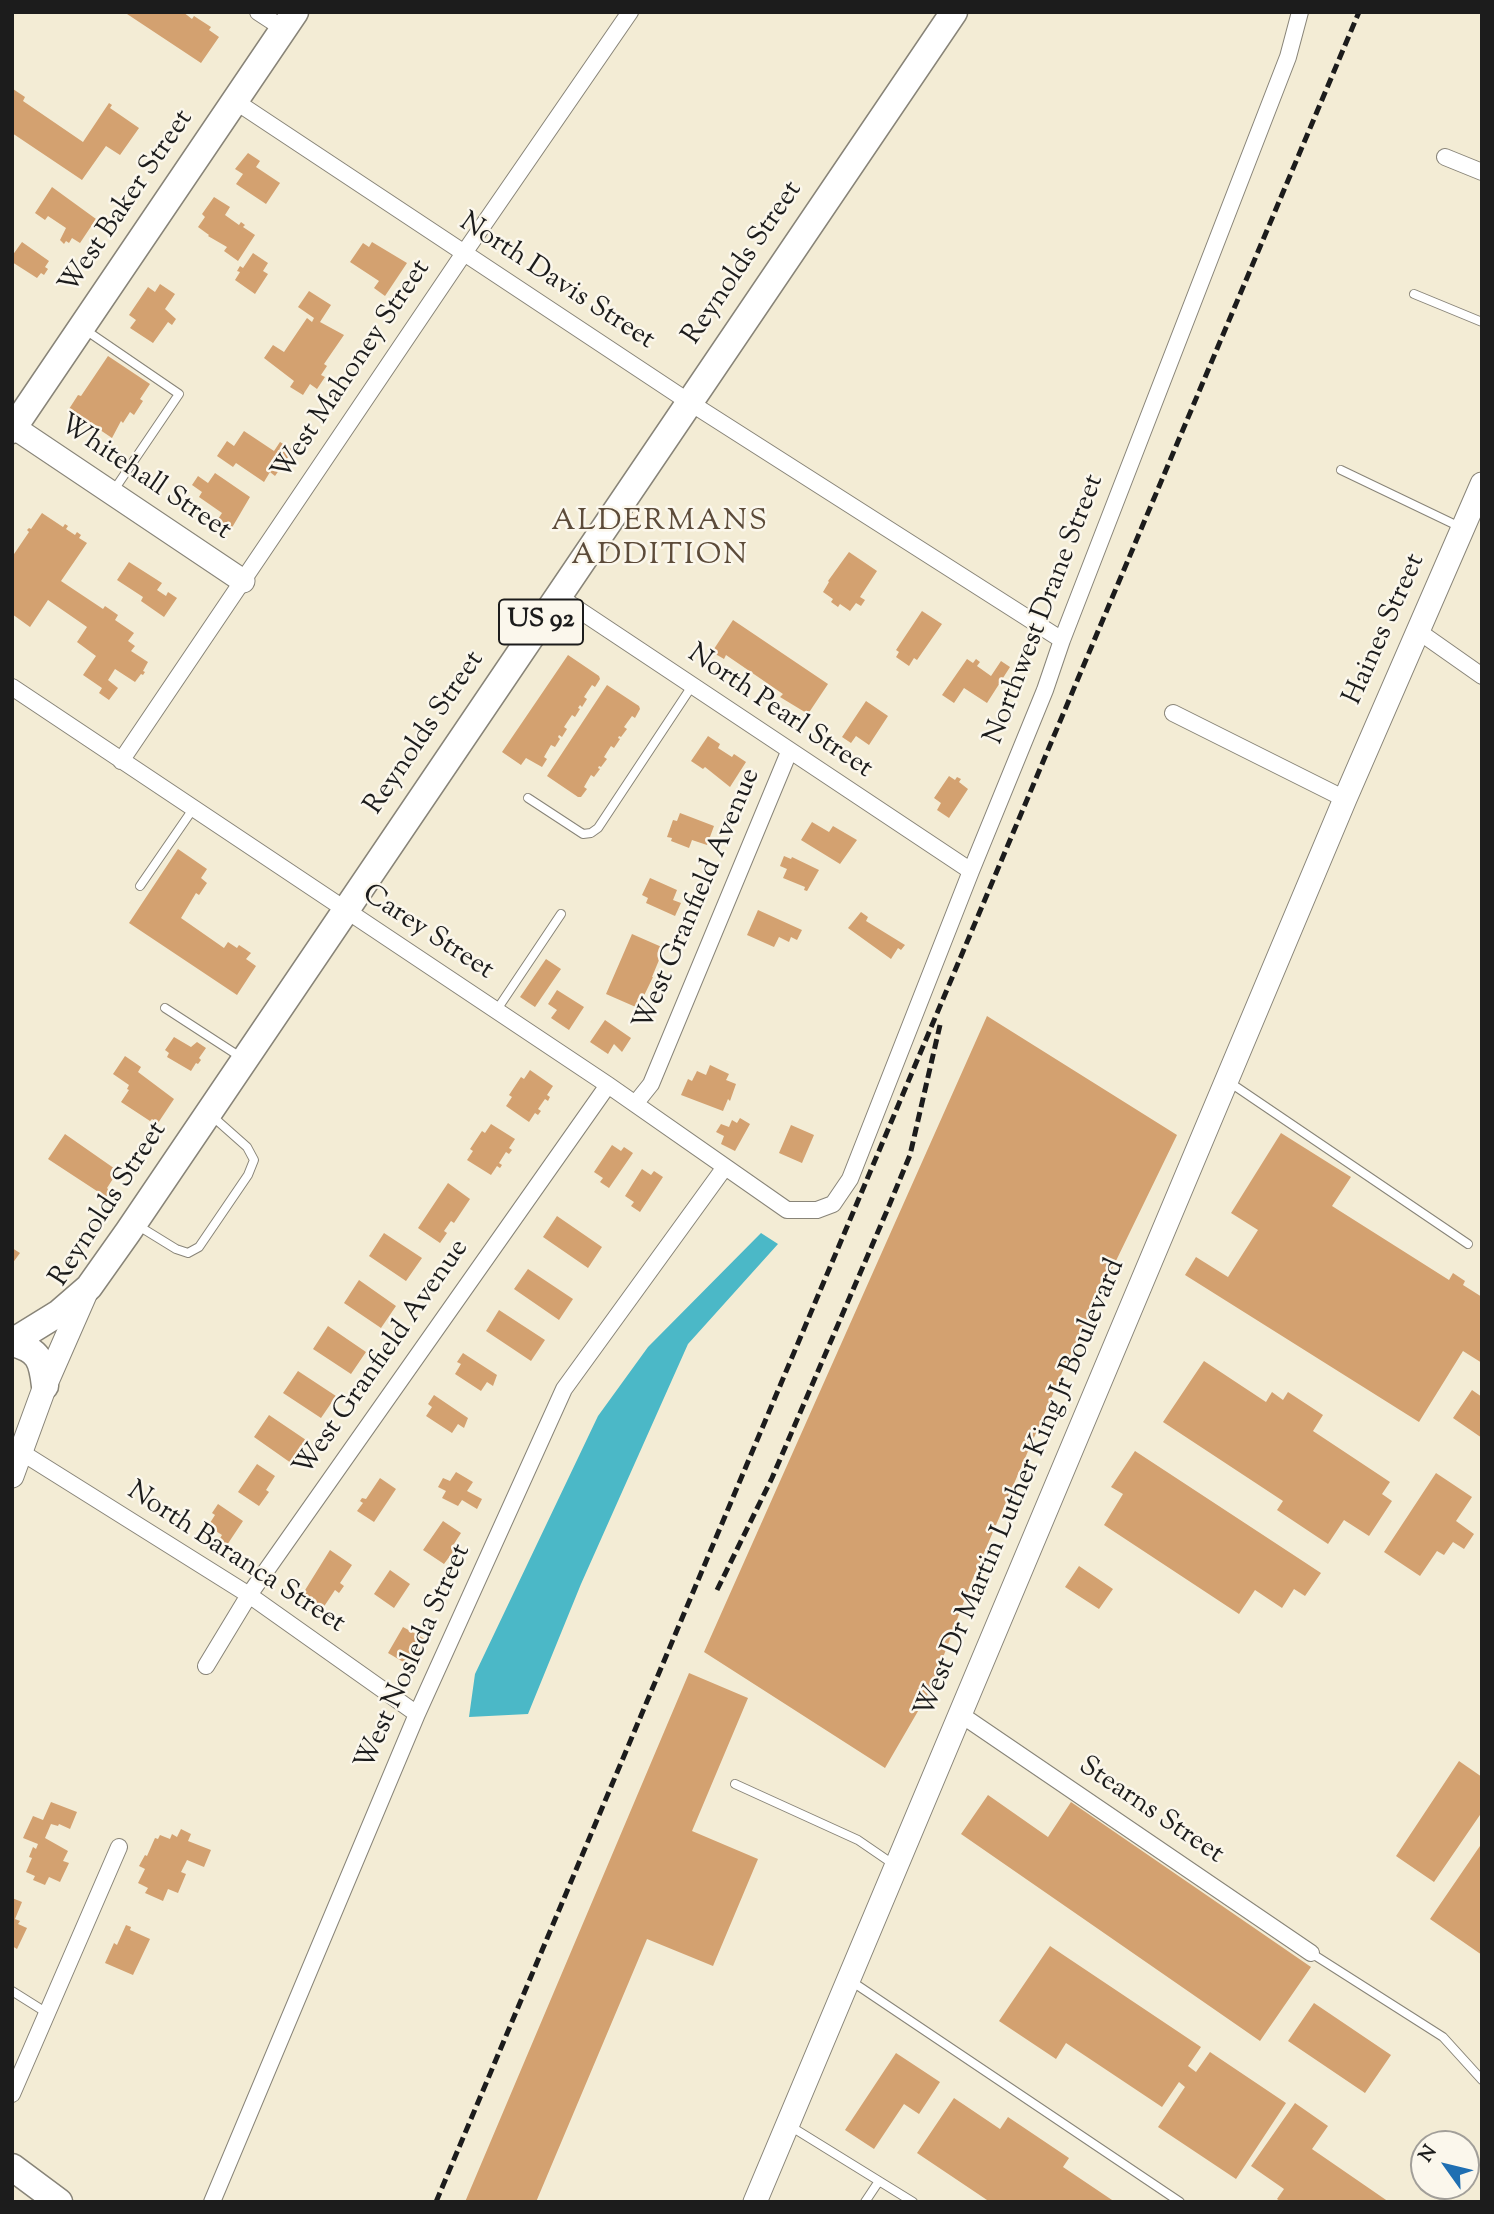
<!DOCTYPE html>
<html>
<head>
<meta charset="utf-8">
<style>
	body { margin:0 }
	#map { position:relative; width:1494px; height:2214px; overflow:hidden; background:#f3ecd5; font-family:"Sorts Mill Goudy",serif }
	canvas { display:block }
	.frame { position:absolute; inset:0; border:14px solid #1c1c1c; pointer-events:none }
	.north { position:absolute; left:1410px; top:2130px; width:70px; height:70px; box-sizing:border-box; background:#fbf7ec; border:2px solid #a29f99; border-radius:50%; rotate:304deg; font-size:19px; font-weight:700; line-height:28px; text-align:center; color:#1c1c1c }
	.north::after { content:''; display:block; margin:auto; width:24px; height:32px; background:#1f6fb2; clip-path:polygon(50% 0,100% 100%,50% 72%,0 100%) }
</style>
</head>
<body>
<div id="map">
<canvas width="1494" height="2214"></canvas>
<div class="frame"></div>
<div class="north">N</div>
</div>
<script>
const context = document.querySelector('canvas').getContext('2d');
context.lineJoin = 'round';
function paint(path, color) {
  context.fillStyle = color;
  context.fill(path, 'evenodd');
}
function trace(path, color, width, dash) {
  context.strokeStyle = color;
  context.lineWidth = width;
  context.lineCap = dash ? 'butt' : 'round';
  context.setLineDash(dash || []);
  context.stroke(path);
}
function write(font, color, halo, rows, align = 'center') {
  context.font = font + ' "Sorts Mill Goudy",serif';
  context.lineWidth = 5;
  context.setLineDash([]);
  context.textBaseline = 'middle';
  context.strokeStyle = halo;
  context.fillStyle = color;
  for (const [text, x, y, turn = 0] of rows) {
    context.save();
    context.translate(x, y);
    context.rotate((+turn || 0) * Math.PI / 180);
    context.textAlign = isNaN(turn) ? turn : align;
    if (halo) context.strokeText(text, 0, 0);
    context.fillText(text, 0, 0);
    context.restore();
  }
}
paint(new Path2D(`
	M761,1233L778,1244L688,1344L581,1584L528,1714L469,1717L475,1674L598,1416L648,1347Z`), '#4bb8c7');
paint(new Path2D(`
	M124,12H183L192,19L194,16L211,27L209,30L219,37L201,63Z
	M13,89L25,97L23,101L83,142L109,103L112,105L110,108L139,128L120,155L106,146L82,180L12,133Z
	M248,153L260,161L256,167L280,183L266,204L236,184L243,174L235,169Z
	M52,187L96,219L80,243L72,238L69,243L66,241L64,244L60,240L66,228L48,216L45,220L35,213Z
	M214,197L230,207L225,215L239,225L241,222L245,225L243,227L255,235L238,261L224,251L227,247L208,236L209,235L198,227L205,217L202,214Z
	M22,242L49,261L45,267L48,269L44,275L41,273L37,278L12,262V256Z
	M372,242L407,263L385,296L374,288L379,281L350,262L363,243L369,247Z
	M253,253L268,263L263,271L268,274L255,294L235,280L240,272L237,271L240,266L243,268Z
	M160,284L175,294L165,309L176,319L172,325L168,322L153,343L130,328L136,320L129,315L148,287L155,292Z
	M309,291L331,305L320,322L344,335L324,364L327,366L321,375L325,377L317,389L310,384L303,395L290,387L294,381L264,358L273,345L284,352L307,318L312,322L314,318L298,307Z
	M108,356L150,384L140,399L143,401L134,415L130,412L123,423L121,421L112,438L69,409L78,395L81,396Z
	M244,431L274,451L280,442L293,450L275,476L270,472L264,482L236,463L233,467L217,456L227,441L234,446Z
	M215,473L250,497L230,531L216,522L222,513L199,497L202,492L192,485L198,476L208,483Z
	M42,513L63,527L65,524L68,526L66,529L75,535L77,532L81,535L79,538L87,543L61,581L103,609L105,606L118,615L115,620L134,633L128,641L135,646L131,651L148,662L143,671L145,672L143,675L141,674L135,682L115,669L108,680L118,688L109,700L99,693L102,688L83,675L96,656L77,642L87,627L48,600L30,627L12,614V557L29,532L27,530L29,528L31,529Z
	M849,552L877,571L860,597L865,600L861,606L856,603L850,611L840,604L838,607L831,602L833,599L823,592L829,582L828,581Z
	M129,562L162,583L157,590L166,596L168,592L177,598L164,617L141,601L143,597L117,580Z
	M922,611L942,624L917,660L914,658L909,666L896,657L899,652L896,650Z
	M733,620L828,684L808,714L780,697L783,694L726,655L724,659L712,652Z
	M568,655L599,676L600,679L595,687L592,685L584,697L587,699L582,707L580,705L578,708L580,709L575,717L572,715L564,727L567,729L562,737L559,735L558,737L560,739L555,747L551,745L544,757L547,759L542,767L526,758L521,765L502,752Z
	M967,659L973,663L976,659L980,662L977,666L991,676L1001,661L1010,667L987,703L964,688L954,703L942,695Z
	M607,685L639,706L640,709L635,718L632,716L624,727L627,729L621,737L619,736L618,738L620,739L614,748L611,746L604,757L607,759L601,767L599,766L598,768L600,769L594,777L591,775L584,787L587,789L581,797H578L547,776Z
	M866,701L888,716L869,745L856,736L851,743L842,737Z
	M708,736L720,744L718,748L732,757L734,754L746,762L730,787L705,767L703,769L691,761Z
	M949,776L955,780L957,777L961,779L959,782L968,789L949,818L937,810L941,803L934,798Z
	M680,813L714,826L707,845L692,840L689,848L671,841L672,838L667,837L673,820L677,821Z
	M812,822L829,832L833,826L857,840L840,864L801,840Z
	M178,849L207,869L201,878L207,883L199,895L196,893L181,918L224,948L228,942L237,948L239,945L251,953L246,959L256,966L237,995L129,923Z
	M784,856L791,859L792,857L819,870L807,891L804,890L805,887L783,878L787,869L780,866Z
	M650,878L677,890L673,900L681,903L675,916L646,903L648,898L642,895Z
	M758,910L802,930L797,940L791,937L789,942L779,937L774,947L747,935Z
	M861,912L868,917L866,921L905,945L901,950L898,948L891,959L848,928Z
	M632,934L664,948L652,977H653L638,1008L606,994Z
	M546,959L561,969L535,1007L520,997Z
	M557,990L584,1007L569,1030L551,1018L557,1010L548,1004Z
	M987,1016L1177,1135L1065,1366L970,1585L932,1687L885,1768L704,1652Z
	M605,1020L631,1038L622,1052L614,1044L608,1054L590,1042Z
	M174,1037L191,1047L197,1042L206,1048L199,1058L201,1060L198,1064L196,1063L191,1071L167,1057L169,1053L165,1050Z
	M125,1056L141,1067L138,1072L174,1099L158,1123L152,1119L150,1121L121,1102L129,1090L127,1089L129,1085L113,1074Z
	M710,1065L729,1074L726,1080L736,1084L730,1101L728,1099L723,1111L681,1095L688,1079L692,1081L697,1071L706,1075Z
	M530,1070L553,1086L547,1095L550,1097L548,1101L545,1099L538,1109L541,1111L538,1115L535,1113L529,1122L506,1106L512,1097L509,1095L521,1077L524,1079Z
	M740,1118L750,1124L735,1151L721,1144L724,1136L716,1132L721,1124L729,1127L732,1120L737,1123Z
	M491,1124L515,1139L509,1148L512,1150L509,1154L506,1152L499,1163L502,1165L500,1168L497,1166L491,1175L467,1160L473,1151L470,1149L482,1131L485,1133Z
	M791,1125L814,1135L802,1163L779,1153Z
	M1281,1133L1351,1177L1332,1206L1449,1280L1453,1273L1465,1281L1463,1285L1482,1297V1363L1463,1351L1419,1422L1185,1275L1196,1257L1228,1277L1258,1230L1231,1213Z
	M65,1134L118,1171L107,1188L110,1191L106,1197L48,1159Z
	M612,1145L621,1151L624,1147L633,1153L609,1188L600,1182L603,1178L594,1172Z
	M642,1169L651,1175L654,1171L663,1177L640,1212L631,1206L634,1202L625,1196Z
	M448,1183L470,1199L454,1223L451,1221L444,1231L447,1233L440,1243L418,1228Z
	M557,1216L602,1247L588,1268L543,1237Z
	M384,1233L422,1258L406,1281L369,1256Z
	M12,1248L20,1253L12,1264Z
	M528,1269L573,1299L559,1320L514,1289Z
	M359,1280L396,1306L381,1328L344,1303Z
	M499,1310L545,1340L531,1361L486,1331Z
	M328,1326L366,1352L351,1374L313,1349Z
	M463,1353L497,1375L493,1386L487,1382L481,1391L455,1374L461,1364L457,1362Z
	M1204,1361L1266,1402L1272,1392L1283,1400L1288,1392L1323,1415L1313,1431L1390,1482L1382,1494L1392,1501L1369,1536L1344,1520L1328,1544L1277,1510L1283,1501L1163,1422Z
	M298,1371L336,1396L321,1418L283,1393Z
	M1472,1390L1482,1397V1438L1453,1418Z
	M434,1395L468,1418L464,1428L458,1424L452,1433L426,1416L432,1407L428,1404Z
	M269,1415L306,1440L291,1463L254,1437Z
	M1135,1451L1321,1573L1305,1596L1294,1589L1282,1608L1255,1590L1239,1614L1104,1525L1123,1494L1111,1487Z
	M257,1464L275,1476L266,1490L269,1492L259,1506L238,1492Z
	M456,1472L473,1482L467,1491L482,1499L477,1509L462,1500L458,1506L442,1498L446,1491L438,1487L443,1478L450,1481Z
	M1436,1473L1472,1497L1456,1521L1474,1534L1464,1549L1453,1542L1444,1555L1437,1551L1420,1576L1384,1552Z
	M380,1478L396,1489L374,1522L357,1511L363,1503L360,1501L362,1498L366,1499Z
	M218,1504L243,1521L227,1545L219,1540L222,1535L208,1526L215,1515L212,1513Z
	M443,1521L461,1533L452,1547L455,1549L444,1564L423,1550Z
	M330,1550L352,1565L340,1583L344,1586L339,1593L335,1590L323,1608L302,1595Z
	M1079,1566L1113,1589L1099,1609L1065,1587Z
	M390,1570L410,1584L394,1608L374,1594Z
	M403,1627L425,1639L410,1666L388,1653Z
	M689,1673L748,1698L692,1831L758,1859L713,1966L647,1939L536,2202H465Z
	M1459,1761L1482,1777V1812L1434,1882L1396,1856Z
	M988,1795L1048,1837L1071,1802L1311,1967L1260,2041L961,1834Z
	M51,1802L77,1812L70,1829L59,1824L58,1826L51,1824L45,1838L68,1851L63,1861L69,1863L60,1882L49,1877L45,1885L33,1880L35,1876L26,1872L32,1858L29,1857L33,1847L36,1849L38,1844L23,1838L33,1816L43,1820Z
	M181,1829L191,1834L188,1841L211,1850L204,1867L187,1860L181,1872L186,1874L178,1893L168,1889L163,1901L145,1893L148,1888L138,1883L145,1869L139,1866L145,1855L147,1856L155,1838L158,1839L160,1835L170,1839L172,1834L177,1837Z
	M1482,1843V1955L1430,1919Z
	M12,1898L22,1902L15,1919L20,1921L18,1924L27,1928L17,1949L12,1946Z
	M126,1925L131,1927L130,1930L150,1939L133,1975L105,1963L114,1943L117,1945Z
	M1050,1946L1201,2047L1188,2066L1196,2072L1210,2052L1286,2103L1236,2179L1158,2127L1185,2087L1179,2082L1162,2107L1066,2043L1056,2059L999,2021Z
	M1314,2003L1391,2055L1365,2093L1288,2041Z
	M896,2053L940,2082L919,2114L904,2104L874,2149L845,2130Z
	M954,2098L1000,2129L1008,2117L1069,2158L1063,2167L1115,2202H990L917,2153Z
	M1295,2103L1328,2126L1312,2149L1389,2202H1281L1277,2199L1284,2189L1251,2166Z`), '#d3a170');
const lane = new Path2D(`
	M1414,294L1482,322
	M84,329L179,394L114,490
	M1341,470L1460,527
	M528,798L583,834L591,833L598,828L692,686
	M140,886L193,809
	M165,1008L242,1058
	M496,1011L561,914
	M1229,1082L1468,1244
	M137,1225L176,1249L188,1253L199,1247L248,1175L254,1160L247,1147L212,1116
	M735,1784L858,1840L893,1864
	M1311,1953L1443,2037L1482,2080
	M851,1981L1180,2202
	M12,1991L47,2013
	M790,2126L913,2202
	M865,2202L879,2181`);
const street = new Path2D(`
	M258,12L284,29
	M235,101L689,402L1062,640
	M1445,157L1482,172
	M558,596L971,871
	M1418,631L1482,676
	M12,687L608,1085L787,1210H817L833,1204L850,1179L971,871L1045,690L1062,640L1288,57L1300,12
	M1173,713L1345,799
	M121,761L464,253L630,12
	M635,1104L651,1084L789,752
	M21,1452L249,1595L417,1714
	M206,1666L249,1595L608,1085
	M960,1714L1311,1953
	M12,2094L119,1847
	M212,2202L417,1714L564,1389L725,1167`);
const secondary = new Path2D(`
	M12,426L243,581
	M12,1476L45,1386L88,1288
	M755,2202L1345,799L1482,484`);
const primary = new Path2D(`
	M12,430L295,12
	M12,1342L59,1313L89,1287L128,1232L954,12
	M12,1343C39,1350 42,1360 45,1386
	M12,2167L59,2202`);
trace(lane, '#888478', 10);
trace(street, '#888478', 18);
trace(secondary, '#888478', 25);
trace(primary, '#888478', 29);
trace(lane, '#fff', 8);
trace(street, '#fff', 16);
trace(secondary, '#fff', 23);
trace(primary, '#fff', 26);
trace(new Path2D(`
	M717,1590L772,1478L886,1213L910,1155L940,1025
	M436,2202L1359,12`), '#1c1c1c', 5, [10, 5]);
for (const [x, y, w] of [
	[541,622,84]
]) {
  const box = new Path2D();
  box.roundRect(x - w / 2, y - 22.5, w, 45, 5);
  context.fillStyle = '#fbf7ec';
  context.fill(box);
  trace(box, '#1c1c1c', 2);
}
write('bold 26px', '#1c1c1c', null, [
	["US 92",541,622]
]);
write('28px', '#1c1c1c', '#fbf7ec', [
	["West Baker Street",128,203,-56],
	["Reynolds Street",744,264,-56],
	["North Davis Street",556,283,33],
	["West Mahoney Street",353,371,-56],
	["Whitehall Street",144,479,34],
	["Northwest Drane Street",1046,610,-69],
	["Haines Street",1386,630,-66],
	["North Pearl Street",779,713,34],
	["Reynolds Street",426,734,-56],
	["West Granfield Avenue",699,900,-67],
	["Carey Street",427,934,33],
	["Reynolds Street",110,1205,-57],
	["West Granfield Avenue",383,1359,-55],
	["West Dr Martin Luther King Jr Boulevard",1022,1489,-67],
	["North Baranca Street",235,1559,33],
	["West Nosleda Street",415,1658,-66],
	["Stearns Street",1150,1812,34]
]);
context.letterSpacing = '2px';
write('30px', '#5c4b39', '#fbf7ec', [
	["ALDERMANS",660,524],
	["ADDITION",660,558]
]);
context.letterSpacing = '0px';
</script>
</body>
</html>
